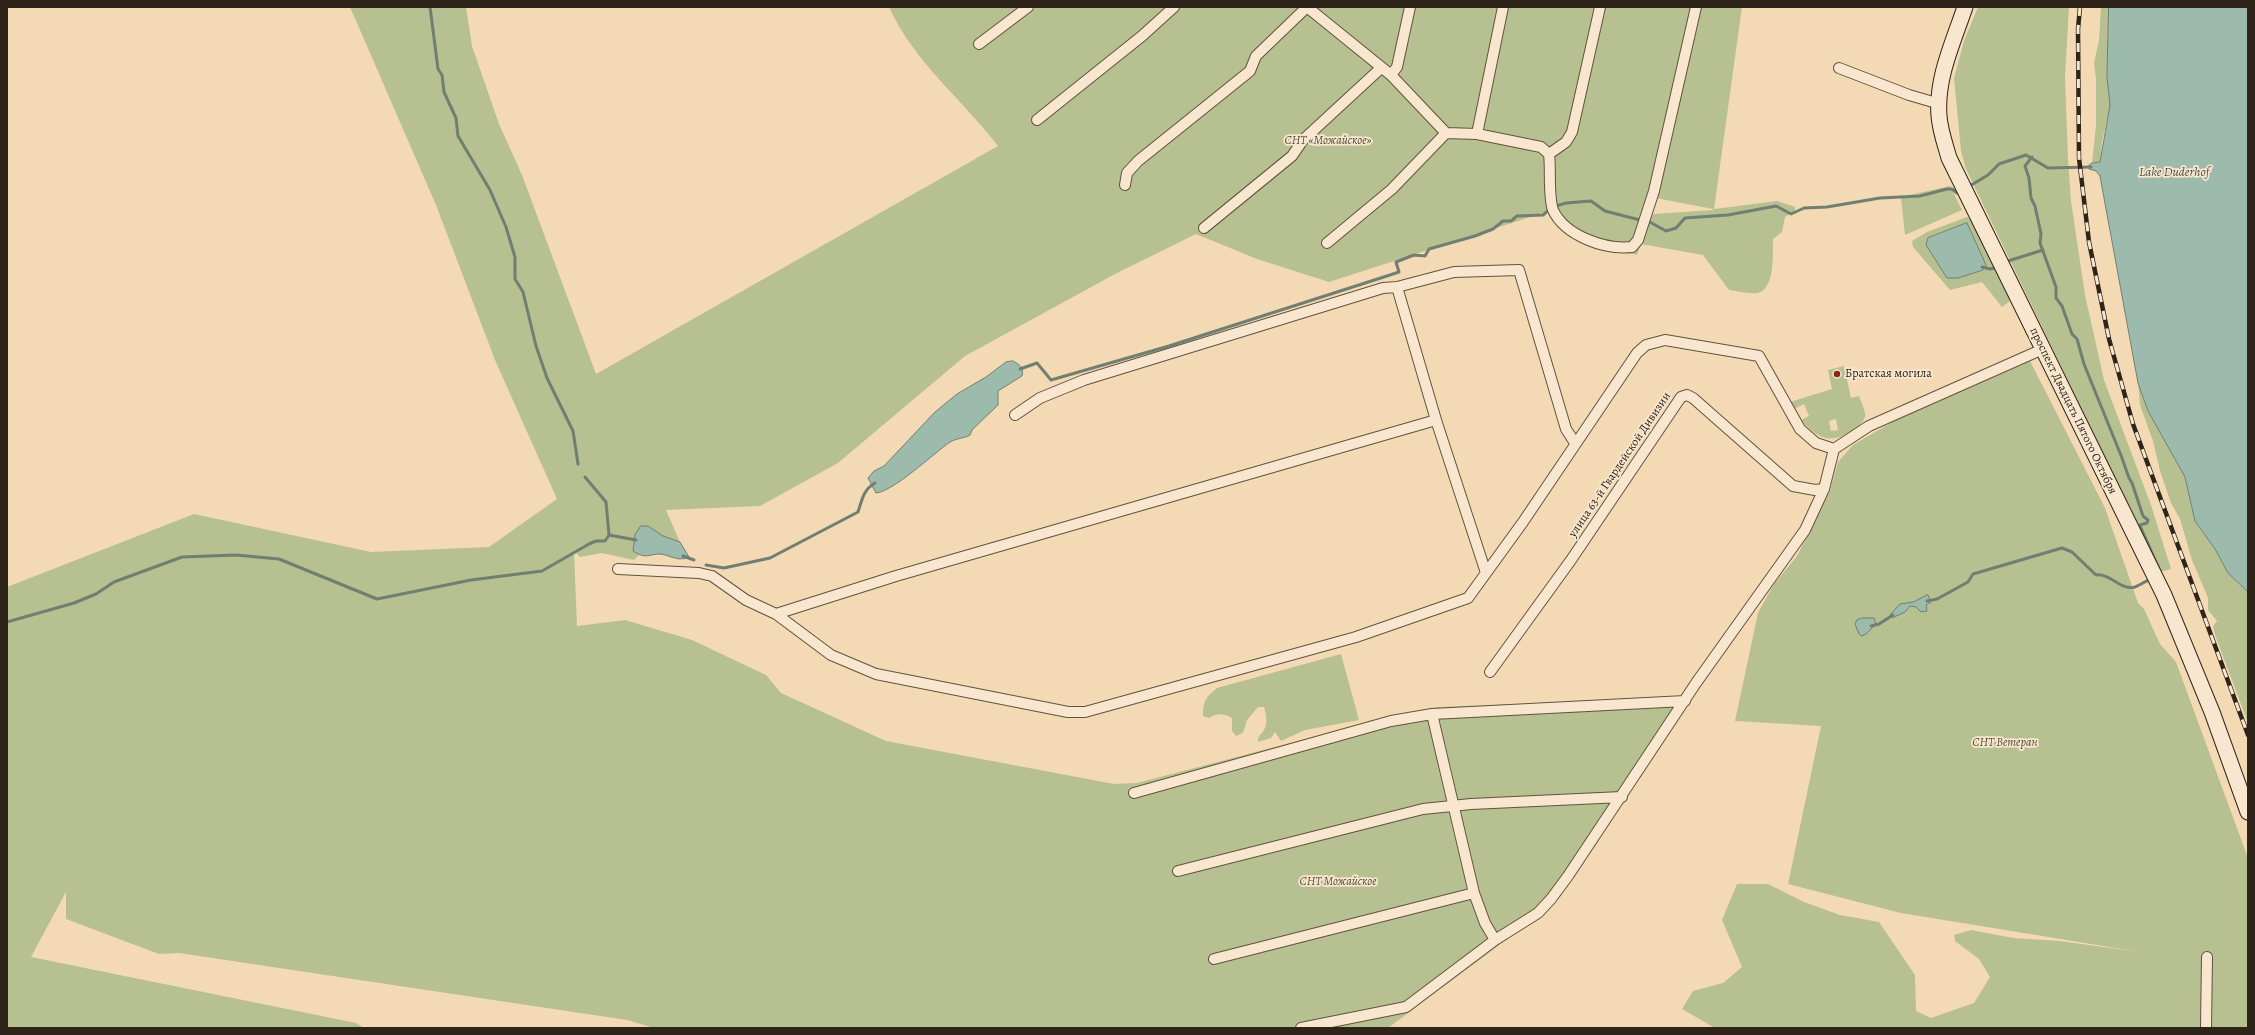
<!DOCTYPE html>
<html>
<head>
<meta charset="utf-8">
<style>
	body { margin:0 }
	#map { position:relative; width:2255px; height:1035px; overflow:hidden; background:#f4dab4; font-family:Alegreya,serif }
	canvas { display:block }
	.frame { position:absolute; inset:0; border:8px solid #2e241a; pointer-events:none }
</style>
</head>
<body>
<div id="map">
<canvas width="2255" height="1035"></canvas>
<div class="frame"></div>
</div>
<script>
const context = document.querySelector('canvas').getContext('2d');
context.lineJoin = 'round';
function paint(path, color) {
  context.fillStyle = color;
  context.fill(path, 'evenodd');
}
function trace(path, color, width, dash) {
  context.strokeStyle = color;
  context.lineWidth = width;
  context.lineCap = dash ? 'butt' : 'round';
  context.setLineDash(dash || []);
  context.stroke(path);
}
function write(font, color, halo, rows, align = 'center') {
  context.font = font + ' Alegreya,serif';
  context.lineWidth = 3.5;
  context.setLineDash([]);
  context.textBaseline = 'middle';
  context.strokeStyle = halo;
  context.fillStyle = color;
  for (const [text, x, y, turn = 0] of rows) {
    context.save();
    context.translate(x, y);
    context.rotate((+turn || 0) * Math.PI / 180);
    context.textAlign = isNaN(turn) ? turn : align;
    if (halo) context.strokeText(text, 0, 0);
    context.fillText(text, 0, 0);
    context.restore();
  }
}
paint(new Path2D(`
	M350,7H466L472,46L499,124L522,175L596,374L998,146C962,99 914,62 889,7H1742L1714,209L1777,201L1795,207V211L1785,217L1782,232L1773,239C1773,252 1775,291 1757,293C1749,294 1737,291 1729,290L1703,255L1641,244L1637,255L1583,241L1552,210L1329,282L1257,259L1196,234L1115,274L965,356L838,463L760,506L666,510L680,542L663,536L648,526L633,551L639,555L634,560L602,553L580,557L574,551L577,626L625,620L692,640L766,675L781,693L886,741L1114,784L1137,783L1386,718L1438,707L1682,698L1689,702L1553,905L1388,1028H654L627,1020L179,953L159,954L66,919V892L31,957L356,1023L364,1028H7V587L194,514L371,552L489,547L557,499L495,360L436,205ZM1656,198L1713,209V210L1654,214L1650,216Z
	M1978,7H2069L2065,77L2068,159L2071,201L2085,295L2104,380L2151,505L2171,569L2160,572L1966,169L1961,151L1954,78L1964,41Z
	M2101,7H2109L2107,77L2110,105L2102,142L2100,162L2092,163L2096,125V79L2094,63L2099,40Z
	M1950,186L1962,210L1905,235L1901,197Z
	M1967,217L1971,220L2010,301L2002,307L1982,282L1950,290L1913,247L1912,241L1927,232ZM1967,223L1986,265L1983,270L1958,278H1947L1928,238Z
	M2030,361L2105,508L2138,603L2144,609L2160,644L2176,662L2248,858V1028H1715L1682,1009L1693,991L1723,983L1742,967L1722,920L1737,884H1768L1804,902L1840,915L1879,922L1915,975L1916,1011L1931,1018L1974,1003L1990,977L1979,959L1955,941L1954,935L1971,930L2013,938L2060,941L2140,952L1901,913L1788,884L1821,726L1735,721L1758,613L1774,584L1797,556L1830,491L1838,462L1853,445L1894,421Z
	M1844,366L1851,398L1859,396C1861,402 1866,411 1865,417C1863,423 1857,427 1852,430C1831,445 1818,439 1801,420L1809,416L1804,404L1794,409L1790,402L1832,389L1828,370ZM1836,419L1838,430L1831,431L1829,421Z
	M2138,383L2148,411L2185,477L2195,521L2215,549L2228,573L2248,592V723L2215,635L2213,626L2217,621L2208,610V598L2192,560L2180,519L2171,503L2160,471L2153,441L2140,405Z
	M1341,654L1359,720L1305,730L1281,741L1275,732L1271,738L1258,742C1258,735 1261,735 1264,730C1268,724 1266,714 1264,707H1258L1247,720L1243,733L1236,736L1232,731V718C1223,713 1218,713 1209,718L1203,716C1203,701 1206,697 1217,688Z`), '#b7c090');
const water = new Path2D(`
	M2109,7H2248V592L2228,573L2215,549L2195,521L2185,477L2148,411L2138,383L2100,176L2096,171L2089,169V165L2092,163L2100,162L2110,105L2107,77Z
	M1967,223L1986,265L1983,270L1958,278H1947L1926,245L1928,238Z
	M1013,361C1020,365 1024,367 1022,376L998,391V405L972,430L970,435C966,438 957,438 950,442C933,454 894,491 876,493L868,478L874,471L884,466L935,412L957,394L986,377L1006,362Z
	M641,526H648L663,536L680,542L689,557C677,563 668,553 657,554C646,556 644,558 633,551L635,535Z
	M1928,595L1931,602L1926,605L1927,611L1921,612L1916,607L1910,606L1905,612L1892,618L1890,615L1900,604L1913,602Z
	M1863,618H1874L1876,624L1866,634L1862,636L1859,634L1855,624L1857,620Z`);
paint(water, '#9cbbad');
trace(water, '#707f72', 1);
trace(new Path2D(`
	M430,7L438,69L442,75L444,92L456,118L458,136L490,190L506,227L515,257V279L523,292L536,346L547,378L573,431L578,464
	M2032,157L2025,166L2029,178L2031,198L2035,206L2041,234L2040,243L2056,287V298L2062,306L2072,334L2077,339L2084,364L2122,458L2129,478L2132,483L2143,516L2148,520L2147,523L2140,525L2141,528L2159,569
	M1968,187L1988,175L1999,164L2026,155L2048,168L2091,167
	M1556,206L1566,203L1591,201L1605,211L1640,220
	M1648,221L1666,231L1676,228L1685,218L1728,215L1776,206L1791,214L1804,208L1827,207L1880,198L1920,196L1947,189H1952L1957,193
	M2008,261L2043,250
	M1982,267L1990,269L1994,268
	M1020,369L1037,363L1051,380L1169,346L1390,275L1399,272L1396,262L1414,255L1425,256L1429,249L1475,236L1493,229L1503,221H1511L1517,216L1543,215L1550,209
	M609,535L636,540
	M683,556L694,560
	M706,565L724,568L770,558L858,512C862,500 863,490 875,483
	M1927,601L1937,599L1968,582L1973,574L2062,548L2072,552L2096,575C2110,573 2121,591 2135,587C2140,585 2144,582 2149,580
	M7,622L74,603L96,594L114,582L182,557L236,555L279,559L377,599L471,580L542,571L589,544L596,541H605L609,535L606,502L585,477
	M1871,626L1879,624L1893,615`), '#707f72', 3);
const street = new Path2D(`
	M1307,7L1391,75L1446,133L1477,134L1541,147L1549,154C1551,169 1548,196 1553,210C1565,236 1605,250 1632,247L1638,240L1654,191L1696,7
	M979,44L1028,7
	M1839,68L1909,95L1940,104
	M1391,75L1397,67L1410,7
	M1037,120L1142,36L1174,7
	M1477,134L1503,7
	M1549,154L1566,142L1572,132L1600,7
	M1125,185L1127,173L1138,161L1250,71L1256,56L1307,7
	M1204,228L1292,156L1303,140L1381,68
	M1327,243L1392,189L1446,133
	M1397,287L1436,420L1486,573
	M1015,415L1040,398L1084,380L1383,288L1397,287L1454,272L1519,270L1566,429L1575,443
	M618,569L699,573L712,576L746,600L776,614L831,655L876,674L1068,712H1085L1356,637L1468,598L1523,522L1637,353L1646,345L1665,340L1759,356L1800,429L1816,443L1834,449
	M776,614L896,576L1436,420
	M1490,672L1571,560L1681,397L1687,395L1693,398L1793,486L1815,490L1824,489
	M1432,714L1474,893L1485,923L1495,940
	M1134,793L1391,721L1432,714L1685,701
	M1178,871L1423,809L1471,804L1622,797
	M1214,959L1474,893
	M1301,1028L1406,1007L1495,940L1538,913L1551,899L1568,876L1696,683L1805,530L1824,489L1834,449L1869,426L2043,349
	M2206,1028L2207,957`);
const secondary = new Path2D(`
	M1965,7C1953,43 1936,78 1939,116C1940,130 1945,144 1949,158L2164,595L2212,712L2248,812`);
trace(street, '#605240', 12);
trace(secondary, '#2e241a', 17);
trace(street, '#f8e7ce', 10);
trace(secondary, '#f8e7ce', 15);
const rail = new Path2D(`
	M2080,7L2078,29L2079,158L2089,242L2109,339L2133,424L2248,735`);
trace(rail, '#2e241a', 4.5);
trace(rail, '#f8e7ce', 3, [9]);
for (const [x, y, r, color] of [
	[1837,374,4,"#8f2418"]
]) {
  const dot = new Path2D();
  dot.arc(x, y, r, 0, 2 * Math.PI);
  context.fillStyle = color;
  context.fill(dot);
  trace(dot, '#f8e7ce', 1.5);
}
write('italic 12px', '#504b38', '#f8e7ce', [
	["СНТ «Можайское»",1328,141],
	["СНТ Ветеран",2005,743],
	["СНТ Можайское",1338,882]
]);
write('12px', '#2e241a', '#f8e7ce', [
	["Братская могила",1845,374]
], 'left');
write('12px', '#2e241a', '#f8e7ce', [
	["проспект Двадцать Пятого Октября",2073,411,64],
	["улица 63-й Гвардейской Дивизии",1620,465,-56]
]);
write('italic 13px', '#4f5146', '#f8e7ce', [
	["Lake Duderhof",2174,173]
]);
</script>
</body>
</html>
